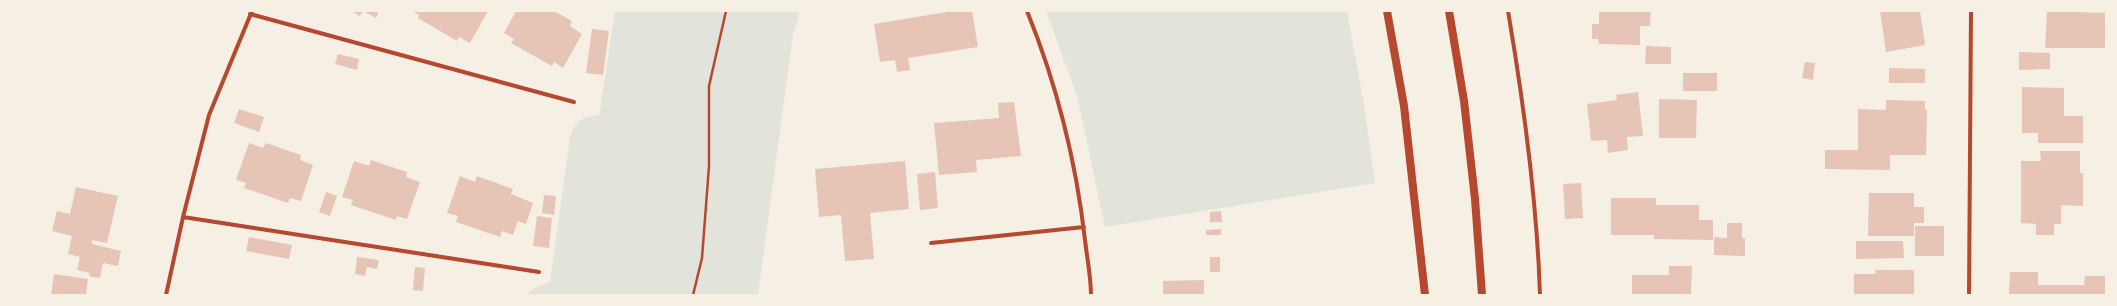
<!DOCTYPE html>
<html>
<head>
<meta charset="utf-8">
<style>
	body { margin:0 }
	#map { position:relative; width:2117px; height:306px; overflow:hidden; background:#f6efe4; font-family:Barlow,sans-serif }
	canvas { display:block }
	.frame { position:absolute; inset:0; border:12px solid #f6efe4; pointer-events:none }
</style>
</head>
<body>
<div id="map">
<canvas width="2117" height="306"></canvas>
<div class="frame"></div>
</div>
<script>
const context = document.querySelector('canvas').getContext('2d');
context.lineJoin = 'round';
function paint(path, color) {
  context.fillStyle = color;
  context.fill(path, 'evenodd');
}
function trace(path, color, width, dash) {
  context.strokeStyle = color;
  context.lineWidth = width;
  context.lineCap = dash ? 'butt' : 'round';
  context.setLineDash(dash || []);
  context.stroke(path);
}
paint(new Path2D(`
	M615,11H800L793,34L758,295H525L535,288L550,282L570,137C577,120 581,117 599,115Z
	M1046,11H1347L1365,111L1375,183L1105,227L1077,96Z`), '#e2e4dc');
paint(new Path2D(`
	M351,11H379L376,18L363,11L360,16Z
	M412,11H488L470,43L459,37L457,41L418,18L419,15Z
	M516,11H554L572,21L570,26L582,34L563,68L554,62L552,66L511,43L514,39L504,33Z
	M953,11H972L978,47L908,58L910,70L897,72L895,60L880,62L874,24Z
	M1599,11H1651L1650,26H1640V45L1599,44L1598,39H1592V24H1599Z
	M1880,11H1920L1925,45L1886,52Z
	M2047,11L2106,13V48H2045Z
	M592,29L609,31L603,75L586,73Z
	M1646,46L1671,47V64H1645Z
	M2019,52L2050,53V69L2019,70Z
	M338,54L359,59L357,70L335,64Z
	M1805,62L1815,63L1813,80L1802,78Z
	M1889,68L1925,69V83H1889Z
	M1683,73H1717V91H1683Z
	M2022,87L2064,88V116H2083V143H2038V133H2022Z
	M1638,92L1643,136L1627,137L1628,150L1608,153L1607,140L1591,141L1587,104L1617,100L1616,95Z
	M1659,99L1697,100L1696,138H1659Z
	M1886,100L1925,101V110H1927L1926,155H1890V170L1825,169V150H1858V109L1886,110Z
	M1014,102L1021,156L976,160L977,172L939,175L934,123L999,118L998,103Z
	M239,109L264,117L259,132L234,123Z
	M249,143L263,148L266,143L301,155L300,160L313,165L301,201L290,198L288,203L244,188L246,183L236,180Z
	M2040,151H2080V173H2083V206L2061,205V224H2054V235H2036V224L2021,223V161H2041Z
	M371,160L407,172L406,177L420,182L407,219L397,216L396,220L351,205L353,200L342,197L354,161L369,166Z
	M905,161L909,209L870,213L874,259L845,261L841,215L819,217L815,169Z
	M935,172L938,208L920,210L917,174Z
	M460,176L475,182L477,176L513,189L511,194L533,203L526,224L518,221L513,235L502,231L500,237L456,222L458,216L447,213Z
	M1581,183L1583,218L1565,219L1563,184Z
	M76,187L118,196L107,243L92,240V244L121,251L118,266L103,263L100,278L89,276L90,273L77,270L80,257L68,254L72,236L52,231L57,211L70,214Z
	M326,192L337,196L330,216L319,212Z
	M1869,193H1914V207H1924V223H1914V236H1868Z
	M544,195L556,196L554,215L542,213Z
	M1611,198H1656V205H1699V220H1713V240L1654,239V235H1611Z
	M1221,211L1222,222H1210V212Z
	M537,216L552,218L549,248L533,246Z
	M1727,223H1742V238H1745V256L1714,255V237L1727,238Z
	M1915,226H1944V256H1915Z
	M1221,229V235H1206V230Z
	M249,237L292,245L289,259L246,251Z
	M1856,241H1903L1904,258L1856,259Z
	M357,257L379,260L377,269L367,267L365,276L355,274Z
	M1210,257H1220V272H1210Z
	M1669,266H1692L1691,295H1632V275H1669Z
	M415,267L425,268L423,291L413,290Z
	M1875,270H1914V295H1854V274H1876Z
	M2010,272H2038V285H2084L2085,276H2106V295H2009Z
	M54,274L88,279L86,295H51Z
	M1204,280V295H1163V281Z`), '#e6c5b7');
trace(new Path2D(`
	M693,295L702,258L709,166V86L726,11`), '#b5482f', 2.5);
trace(new Path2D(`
	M1027,11C1057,85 1076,161 1085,240C1087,258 1091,277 1091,295
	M1508,11C1524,105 1537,200 1540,295
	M250,14L574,102
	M183,217L539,272
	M931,243L1084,227
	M166,295L183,217L209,115L252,11
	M1969,295L1971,11`), '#b5482f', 4);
trace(new Path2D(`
	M1387,11L1404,106L1425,295
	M1449,11L1464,101L1475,199L1482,295`), '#b5482f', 8);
</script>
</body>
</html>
